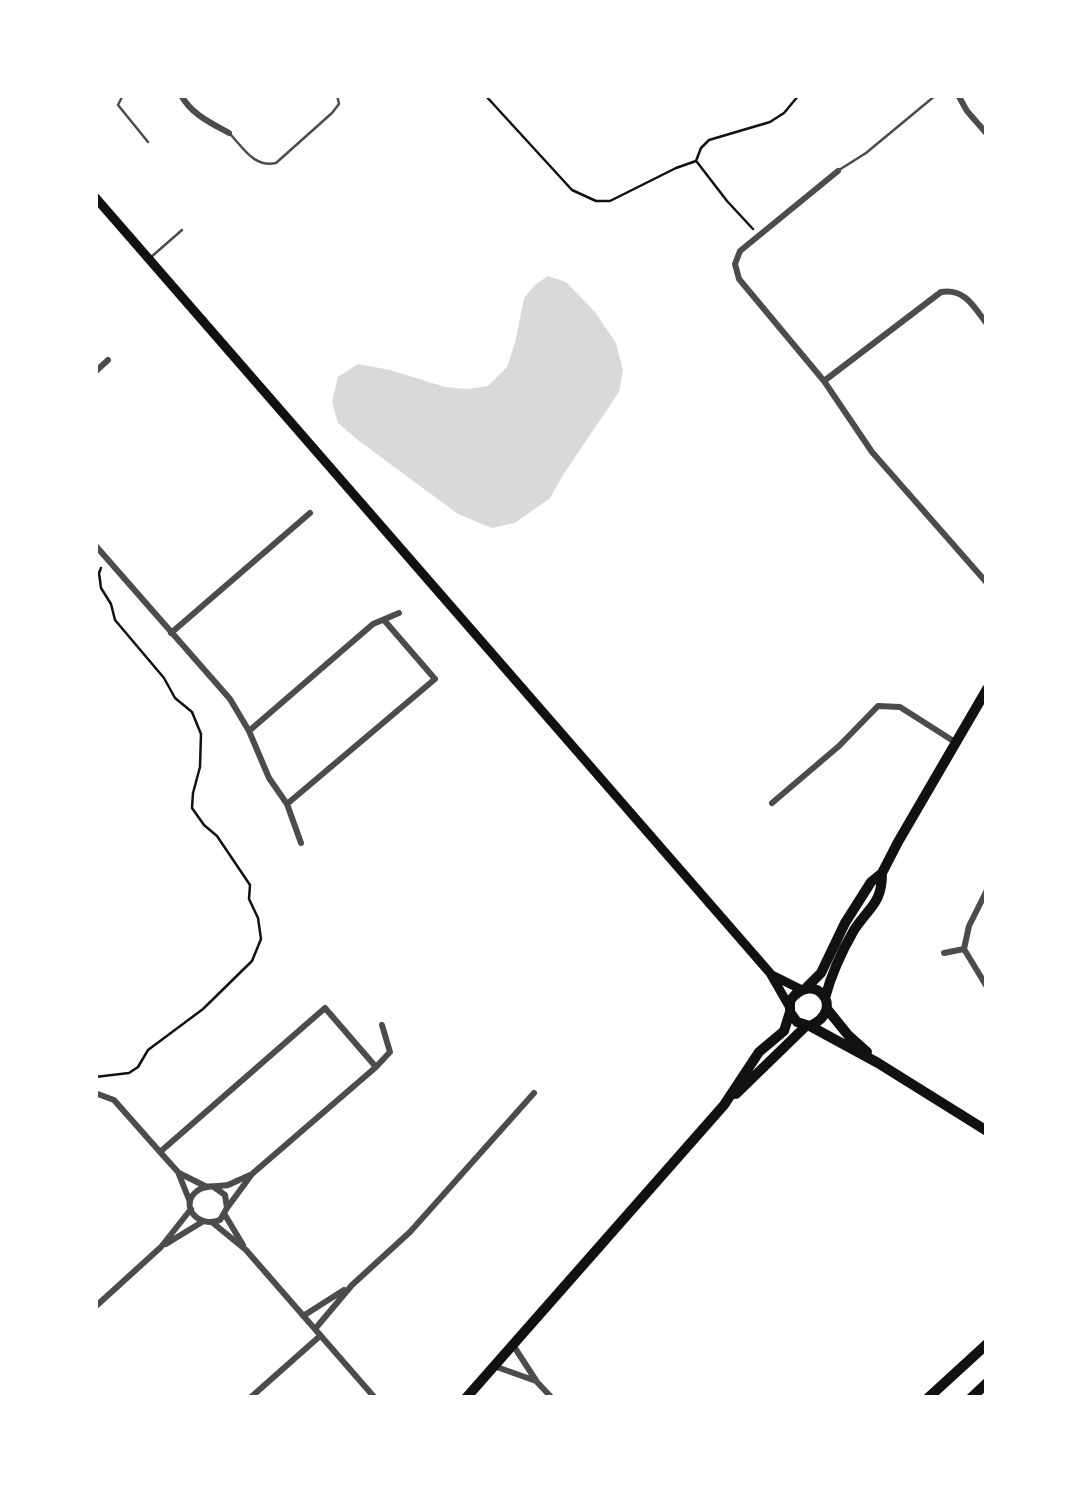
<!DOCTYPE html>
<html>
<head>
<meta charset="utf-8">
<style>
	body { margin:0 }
	#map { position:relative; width:1082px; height:1493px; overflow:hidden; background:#fff; font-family:Mulish,sans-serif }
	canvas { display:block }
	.frame { position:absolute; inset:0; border:98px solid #fff; pointer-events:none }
</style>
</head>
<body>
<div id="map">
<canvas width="1082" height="1493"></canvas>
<div class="frame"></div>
</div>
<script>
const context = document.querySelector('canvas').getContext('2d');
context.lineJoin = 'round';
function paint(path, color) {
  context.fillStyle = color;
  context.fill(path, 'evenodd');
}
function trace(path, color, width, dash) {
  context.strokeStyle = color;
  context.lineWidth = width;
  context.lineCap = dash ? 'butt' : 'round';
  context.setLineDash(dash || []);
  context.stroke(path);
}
paint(new Path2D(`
	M548,276L566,282L595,312L616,343L623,370L619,392L563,475L550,498L515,523L492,528L458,514L359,441L338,423L332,402L338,377L358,364L390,370L445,387L468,389L488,386L507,367L515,343L524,298L536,284Z`), '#d9d9d9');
trace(new Path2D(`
	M485,95L572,190L596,201H610L676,168L696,161L701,148L709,140L770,122L784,113L799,95
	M697,162L727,201L753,229
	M95,1077L129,1073L138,1067L148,1050L203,1009L252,961L261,939L258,918L249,899L250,885L217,836L204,825L192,808L193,793L200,767L201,734L192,712L175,698L164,678L115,620L111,604L101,588L99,573L101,568`), '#111', 2.5);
trace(new Path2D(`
	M123,95L118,105L148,142
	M231,135C244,149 255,168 276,163L332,113L339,104L337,95
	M839,170L866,153L936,95
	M150,258L182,230`), '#4c4c4c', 2.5);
trace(new Path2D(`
	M181,95C191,114 211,123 229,133
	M958,95L967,111L987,134
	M838,171L740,251L735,264L739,279L824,381L872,452L987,583
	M95,372L108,360
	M824,381L941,292C965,288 974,307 987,324
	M95,545L230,699L249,731L269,778L287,804L301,843
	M171,633L310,513
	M249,731L373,624L399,613
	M772,803L839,746L878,706L900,707L955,742
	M287,804L435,679L384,620
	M987,890L969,926L964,949L987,987
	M944,953L964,949
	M95,1093L114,1100L160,1152L178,1172L190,1202
	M160,1152L325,1008L376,1067
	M179,1173L207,1187
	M214,1187L225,1195L227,1208L220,1220C199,1229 178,1206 197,1191C205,1184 218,1187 228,1185C235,1182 243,1178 250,1175
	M227,1208L252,1174L376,1067L390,1052L382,1025
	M225,1215L243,1245
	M213,1223L246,1250L375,1398
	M166,1244L202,1222
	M95,1307L161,1247L191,1209
	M303,1316L344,1290
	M315,1329L352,1285L410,1232L534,1093
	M513,1345L537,1382L552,1398
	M494,1366L536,1381
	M250,1398L320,1336`), '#4c4c4c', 6);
trace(new Path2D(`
	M95,197L770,973L789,1006
	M772,975L800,989`), '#111', 9);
trace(new Path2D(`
	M806,988L821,973L845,923L871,882L882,873L898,842L987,689
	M825,998C831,975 842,951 854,930C869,907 882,904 882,873
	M827,1009L848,1035L867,1052
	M810,1026C848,1009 813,968 790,1001V1012L797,1022L810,1026L878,1063L987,1131
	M736,1094L806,1026
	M466,1398L724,1105L759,1052L784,1031L790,1012`), '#111', 10);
trace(new Path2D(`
	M928,1398L987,1344
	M971,1398L987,1383`), '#111', 10);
</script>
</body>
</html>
